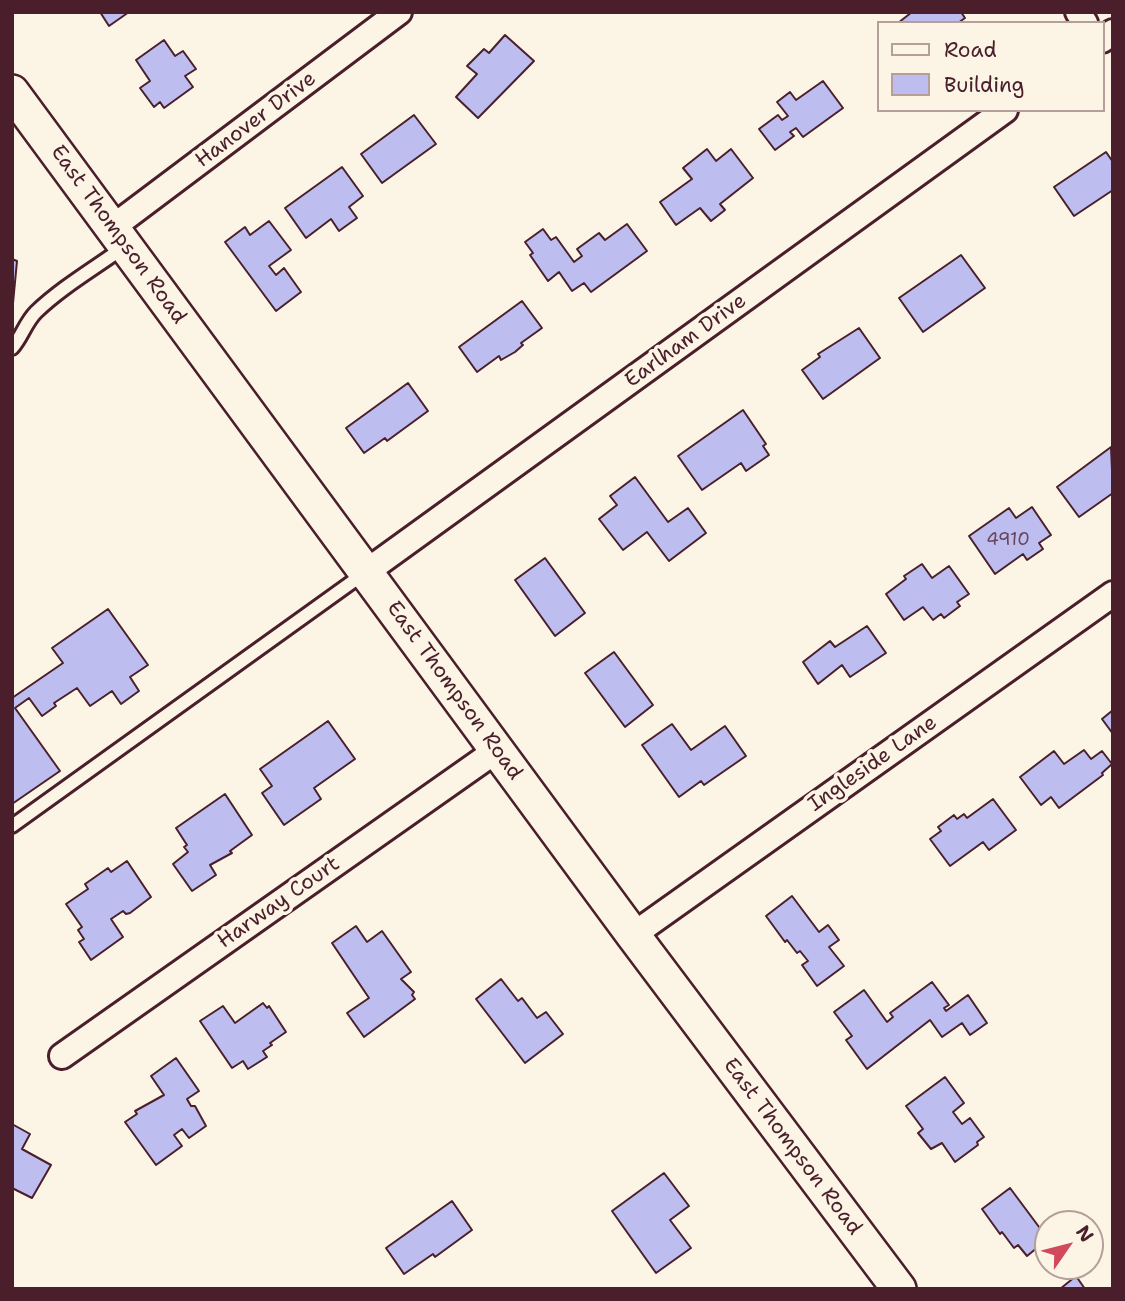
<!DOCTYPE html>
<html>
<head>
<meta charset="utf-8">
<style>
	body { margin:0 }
	#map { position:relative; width:1125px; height:1301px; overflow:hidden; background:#fcf5e5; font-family:"Shantell Sans",sans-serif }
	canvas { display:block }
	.frame { position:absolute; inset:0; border:14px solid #4a1f2b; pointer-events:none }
	.legend { position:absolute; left:877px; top:21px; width:228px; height:91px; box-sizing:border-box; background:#fcf5e5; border:2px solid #b59f9b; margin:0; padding:9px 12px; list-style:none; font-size:21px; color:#4a1f2b }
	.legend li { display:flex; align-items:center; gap:14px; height:35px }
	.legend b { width:35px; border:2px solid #b59f9b }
	.north { position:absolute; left:1034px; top:1210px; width:70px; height:70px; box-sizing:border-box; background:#fcf5e5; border:2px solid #b59f9b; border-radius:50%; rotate:55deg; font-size:19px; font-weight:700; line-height:28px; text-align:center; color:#4a1f2b }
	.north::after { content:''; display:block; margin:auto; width:24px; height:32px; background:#d1495b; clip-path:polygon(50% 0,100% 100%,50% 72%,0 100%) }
</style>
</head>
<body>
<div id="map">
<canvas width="1125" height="1301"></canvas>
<div class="frame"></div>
<ul class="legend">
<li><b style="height:9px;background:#fcf5e5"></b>Road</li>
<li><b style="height:19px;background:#bdbdef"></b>Building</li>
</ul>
<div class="north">N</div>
</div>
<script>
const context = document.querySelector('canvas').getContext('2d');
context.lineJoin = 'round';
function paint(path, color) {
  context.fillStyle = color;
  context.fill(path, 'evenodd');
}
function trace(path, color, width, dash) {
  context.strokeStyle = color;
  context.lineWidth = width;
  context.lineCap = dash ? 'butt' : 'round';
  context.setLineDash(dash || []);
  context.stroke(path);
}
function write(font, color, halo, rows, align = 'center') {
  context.font = font + ' "Shantell Sans",sans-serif';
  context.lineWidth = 7;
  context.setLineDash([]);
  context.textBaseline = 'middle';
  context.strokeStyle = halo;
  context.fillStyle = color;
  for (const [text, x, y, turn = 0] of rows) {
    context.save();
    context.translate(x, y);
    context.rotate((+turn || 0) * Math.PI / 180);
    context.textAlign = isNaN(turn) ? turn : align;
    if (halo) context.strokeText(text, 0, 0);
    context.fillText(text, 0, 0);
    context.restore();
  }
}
const building = new Path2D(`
	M100,12H129L109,26Z
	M912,12H961L965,18L958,23H898Z
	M505,35L534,61L478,118L456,97L477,74L467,66L484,49L489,53Z
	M164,40L175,56L183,51L196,69L185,76L193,87L164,108L160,102L154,107L140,88L150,81L136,60Z
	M823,81L843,108L803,137L796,128L790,132L794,136L775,150L759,129L778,115L782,120L788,116L777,102L790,92L796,100Z
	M414,115L436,144L382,183L361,154Z
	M707,149L716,161L731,149L753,178L720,204L725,210L711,221L700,208L676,225L660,202L692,179L683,168Z
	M1106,152L1113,162V190L1074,216L1054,187Z
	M342,167L363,196L349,207L357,218L339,231L331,219L306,238L285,208Z
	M269,221L291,250L269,266L276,275L284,268L301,292L276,311L225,242L245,227L250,235Z
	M627,224L647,251L591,292L584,283L572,291L559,272L548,281L530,255L533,253L525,242L543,229L551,240L556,237L574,262L582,256L577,249L599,233L605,240Z
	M961,255L985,288L923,332L899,298Z
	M12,259L17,261L12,314Z
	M522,301L542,328L521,343L523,345L515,352L501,360L499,356L477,372L459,347Z
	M859,328L880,358L823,399L802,370L820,357L818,354Z
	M408,383L428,411L387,441L385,438L364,453L346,428Z
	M743,410L766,444L763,446L769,455L746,471L741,463L702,490L678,456Z
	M1111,447L1113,493L1079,517L1057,487Z
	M635,477L668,522L688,508L706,533L669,561L647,532L623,550L599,519L617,505L610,496Z
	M1032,507L1051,535L1039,543L1043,549L1027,560L1023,554L995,574L969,536L1009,508L1016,518Z
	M545,558L585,613L555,636L515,580Z
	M922,564L932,578L949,566L969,594L957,602L960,606L944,618L941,614L933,620L923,607L904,620L886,594L906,579L904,576Z
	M108,609L148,665L130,677L139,691L121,704L112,691L90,706L77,688L54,703L56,706L42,716L29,698L15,708L60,771L12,804V698L63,663L52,648Z
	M867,626L886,653L850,677L842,665L818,684L803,662L830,641L835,647Z
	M614,652L653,705L625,727L585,673Z
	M1113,710V734L1102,719Z
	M328,721L355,759L314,788L321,799L284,825L262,793L272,786L260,769Z
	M672,724L691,750L725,726L746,756L704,785L701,781L679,797L642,745Z
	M1084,750L1091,759L1102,751L1112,764L1102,773L1103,775L1059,808L1051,797L1041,805L1020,777L1054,751L1064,764Z
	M225,794L252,835L230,851L232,853L210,865L216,875L192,891L173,864L188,852L184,847L187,845L176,828Z
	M993,799L1016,830L989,850L983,842L950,866L930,839L941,831L938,827L954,815L957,819L964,814L967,818Z
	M127,861L151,897L130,913L126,914L123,911L111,919L123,937L91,960L79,942L84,939L78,930L82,927L66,904L88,889L85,884L108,868L111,872Z
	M792,896L819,932L828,925L839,940L829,947L844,966L817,986L802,965L808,961L800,951L797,953L787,940L785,942L766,916Z
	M356,926L367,942L382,931L411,972L401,979L414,992L412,995L415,999L364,1037L347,1013L369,998L332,943Z
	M501,979L518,1001L522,998L537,1018L546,1012L563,1034L525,1063L476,999Z
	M932,982L949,1005L944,1008L946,1011L968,995L987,1023L970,1035L962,1023L942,1037L930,1020L867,1069L846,1040L852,1036L834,1012L864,990L887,1022L893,1017L890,1013Z
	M263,1003L267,1008L269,1006L286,1032L270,1043L272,1045L263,1051L267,1057L248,1069L243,1061L232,1068L200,1021L223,1006L235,1023Z
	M176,1058L199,1091L187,1099L191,1106H195L206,1126L189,1138L182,1129L174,1135L182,1146L156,1165L125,1122L137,1114L135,1111L164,1095L151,1076Z
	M945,1077L964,1103L953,1112L962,1124L970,1118L984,1137L977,1142L978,1145L955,1162L942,1143L931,1149L918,1133L923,1129L906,1106Z
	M12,1124L30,1134L22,1149L51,1165L32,1198L12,1188Z
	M664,1173L689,1206L670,1220L691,1248L656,1273L612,1211Z
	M1010,1188L1048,1239L1027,1256L1018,1245L1014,1248L1002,1232L1000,1234L982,1209Z
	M452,1201L472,1230L435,1257L433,1254L404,1274L386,1248Z
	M1076,1276L1085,1289H1060Z`);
paint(building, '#bdbdef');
trace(building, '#4a1f2b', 2);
const service = new Path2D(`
	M12,348C22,337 25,323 36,312C62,287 95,268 124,247
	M12,826L366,572`);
const minor = new Path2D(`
	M1078,12L1085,23
	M1102,40L1113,32
	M113,227L399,12
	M366,572L1005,110
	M633,935L1113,594
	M62,1056L497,750`);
const secondary = new Path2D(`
	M12,92L633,935L899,1289`);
trace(service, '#4a1f2b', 18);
trace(minor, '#4a1f2b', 30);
trace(secondary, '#4a1f2b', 38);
trace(service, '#fcf5e5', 12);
trace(minor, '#fcf5e5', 24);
trace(secondary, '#fcf5e5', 33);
write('18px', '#67465c', null, [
	["4910",1008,540]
]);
write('21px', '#4a1f2b', '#fcf5e5', [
	["Hanover Drive",256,120,-37],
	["East Thompson Road",118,235,54],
	["Earlham Drive",686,341,-36],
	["East Thompson Road",454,691,54],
	["Ingleside Lane",873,764,-35],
	["Harway Court",279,903,-35],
	["East Thompson Road",792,1147,53]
]);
</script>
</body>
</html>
